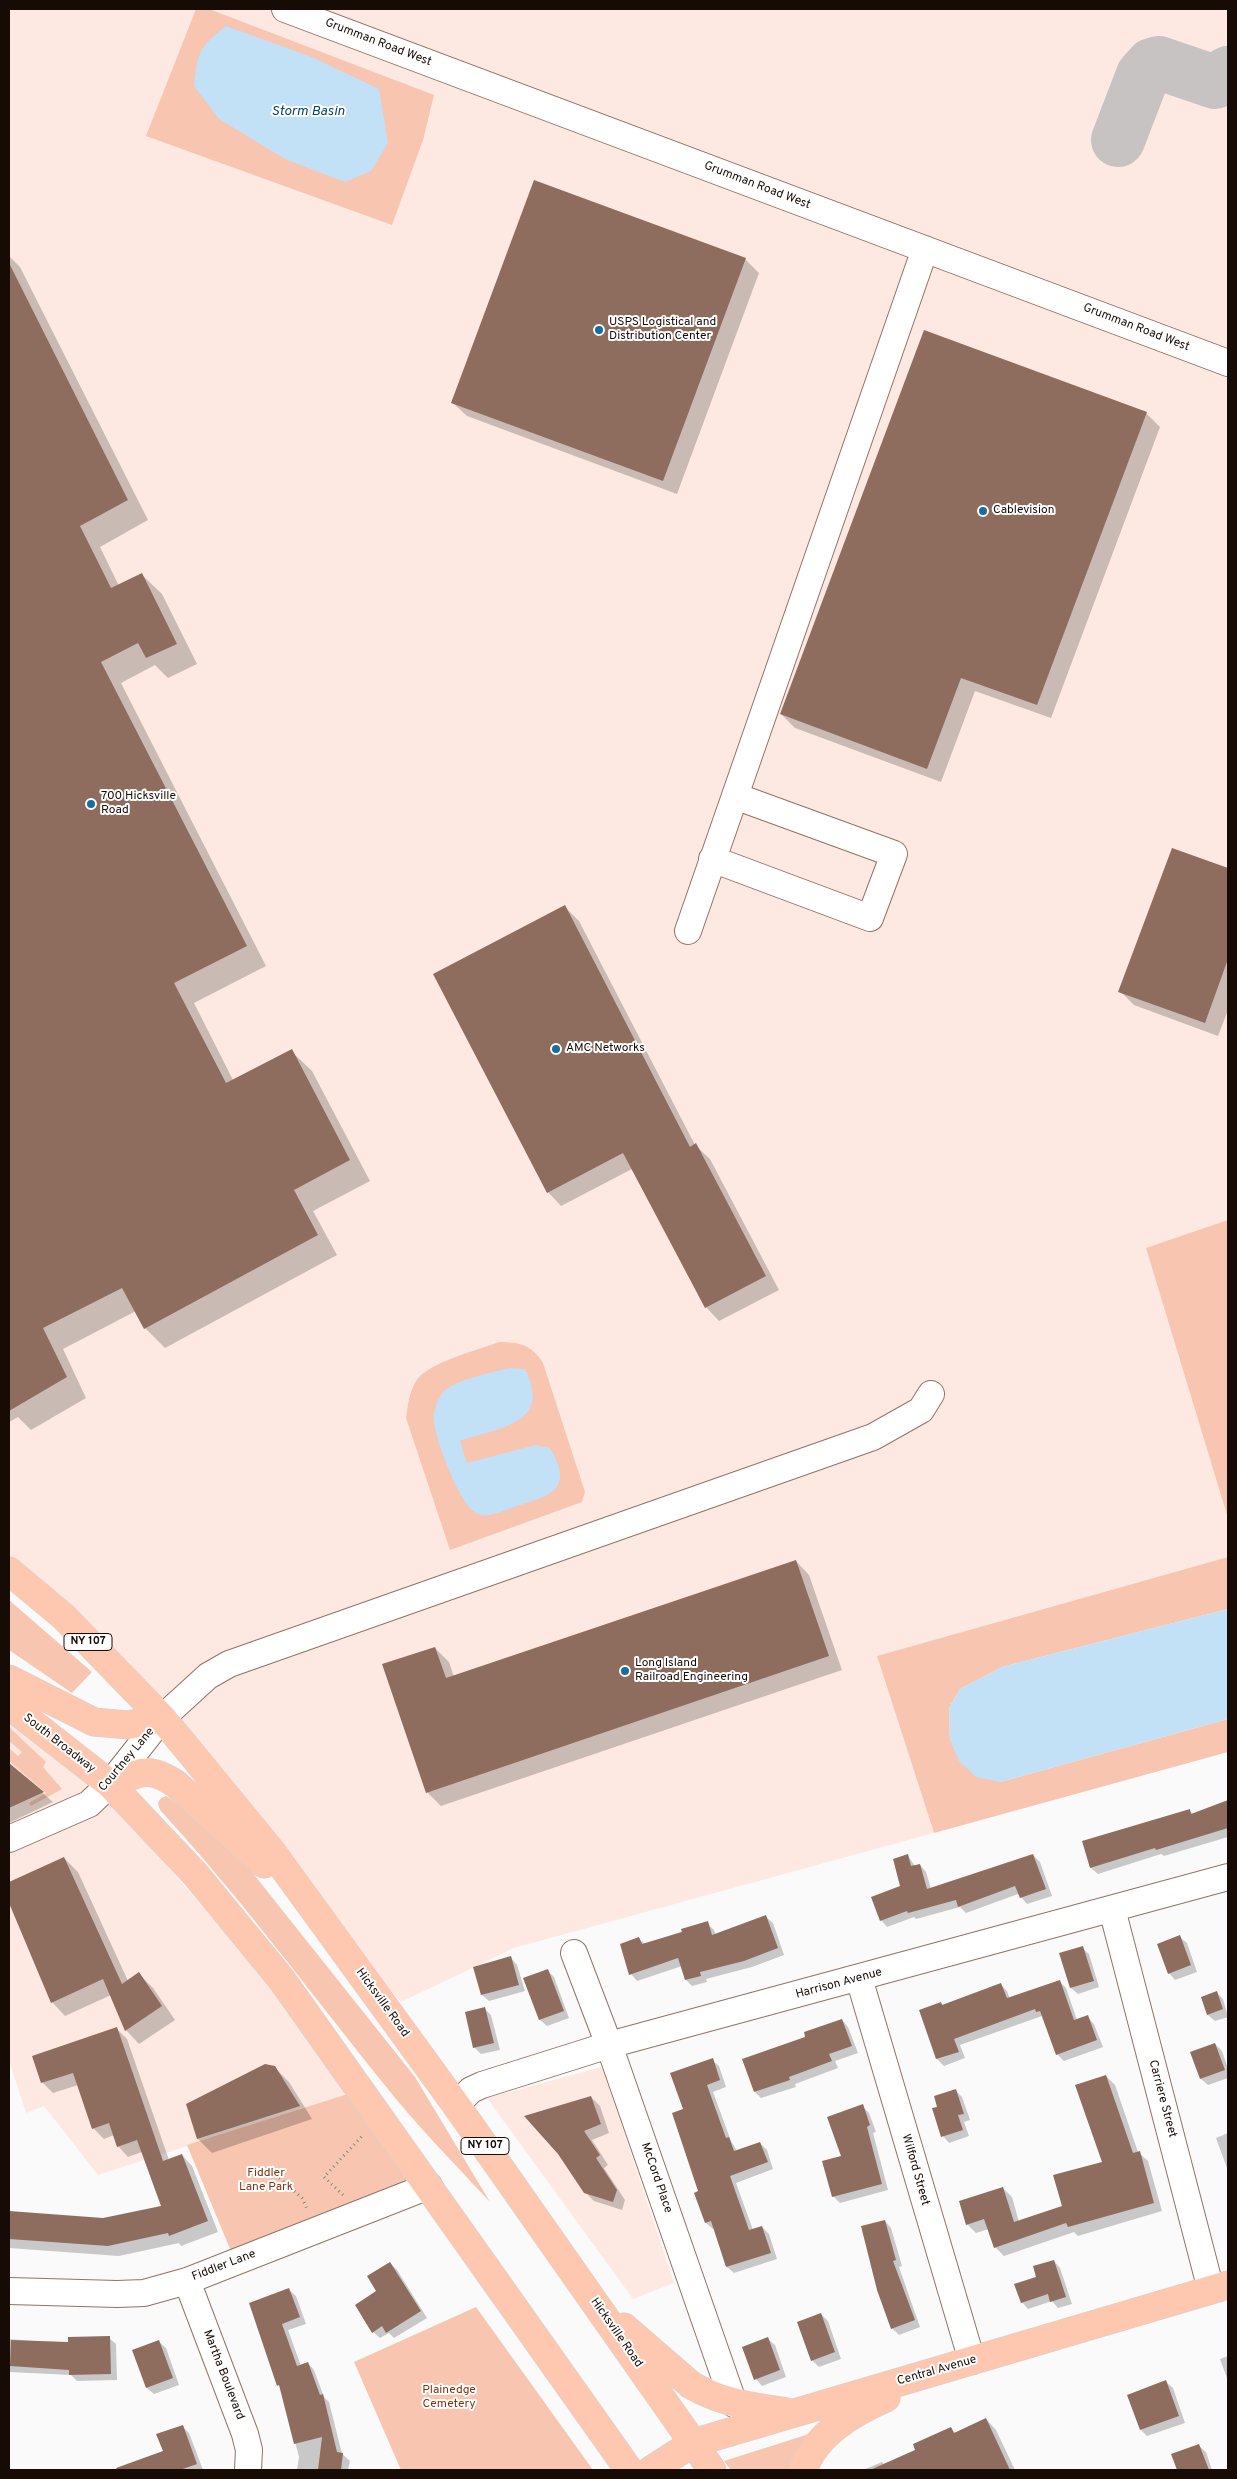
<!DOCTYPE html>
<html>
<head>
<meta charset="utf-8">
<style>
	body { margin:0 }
	#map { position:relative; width:1237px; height:2479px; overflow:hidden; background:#fafafa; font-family:Overpass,sans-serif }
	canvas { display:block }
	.frame { position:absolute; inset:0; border:10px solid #170b06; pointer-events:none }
</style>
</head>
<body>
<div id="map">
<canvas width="1237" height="2479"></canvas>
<div class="frame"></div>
</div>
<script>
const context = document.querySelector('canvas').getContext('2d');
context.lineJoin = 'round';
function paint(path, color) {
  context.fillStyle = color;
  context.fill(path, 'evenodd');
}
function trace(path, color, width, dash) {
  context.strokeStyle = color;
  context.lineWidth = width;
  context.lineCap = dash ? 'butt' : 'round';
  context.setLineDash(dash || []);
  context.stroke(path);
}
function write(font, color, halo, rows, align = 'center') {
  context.font = font + ' Overpass,sans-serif';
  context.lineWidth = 4;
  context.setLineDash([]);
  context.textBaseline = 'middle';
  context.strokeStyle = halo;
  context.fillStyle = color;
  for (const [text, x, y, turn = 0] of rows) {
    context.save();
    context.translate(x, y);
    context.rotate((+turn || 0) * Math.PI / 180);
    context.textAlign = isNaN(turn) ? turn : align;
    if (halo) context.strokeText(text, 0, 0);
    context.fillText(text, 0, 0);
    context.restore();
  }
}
paint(new Path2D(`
	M9,9H1228V1557L877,1656L934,1833L514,1948L401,2002L9,1560Z
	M9,1719L116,1806L274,1990L354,2092L98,2175L44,2106L26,2113L9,2060Z
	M602,2067L674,2283L633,2299L487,2098Z`), '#fde9e1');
paint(new Path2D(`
	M196,9H209L434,95L423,140L392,225L146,136Z
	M1228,1220V1518L1146,1248Z
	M499,1342C520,1342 532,1345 543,1363L585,1492L582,1502L450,1550L406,1418C408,1405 409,1393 416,1381C427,1363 478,1350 499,1342Z
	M1228,1557V1609L1002,1667L960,1689L949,1708L950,1740L1000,1782L1228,1719V1752L934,1833L877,1656Z
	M9,1600L92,1672L72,1693L9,1650Z
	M9,1727L46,1762L43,1767L62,1789L31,1806L29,1803L46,1793L9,1761V1748L18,1756L22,1752L9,1741Z
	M166,1796L209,1824L236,1852L415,2077L490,2202C454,2163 416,2125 383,2083C309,1991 240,1897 160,1810L158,1803L161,1798Z
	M354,2092L419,2182L233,2256L187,2145Z
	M476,2307L593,2470H401L354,2362Z
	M828,2428L796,2470H731L724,2461Z`), '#f7c5b0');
paint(new Path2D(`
	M226,26L312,57L379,89L388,143L371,171L345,182L285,159L219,119L194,86C197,53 199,47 226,26Z
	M510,1368L525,1369C553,1424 500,1427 460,1441L467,1463L535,1445L550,1448C575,1489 551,1496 514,1507C503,1511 490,1518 478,1514C461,1509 434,1437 434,1420C433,1410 437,1401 443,1392C452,1381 496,1371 510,1368Z
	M1228,1609V1719L1000,1782L976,1777L959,1761L950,1740L949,1708L960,1689L1002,1667Z`), '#c2e0f6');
paint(new Path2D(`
	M9,256L20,267L148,520L100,547L119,586L141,574L162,594L197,664L168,678L155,665L121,683L266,966L194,1003L233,1080L291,1051L312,1071L370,1181L313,1211L337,1255L165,1348L145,1328L136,1311L63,1349L86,1398L31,1430L18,1417L9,1422Z
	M745,259L759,273L677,494L467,416L453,403Z
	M1146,413L1160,427L1051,718L975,691L941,782L795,728L781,714Z
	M1173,849L1228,869V1010L1218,1036L1134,1005L1120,991Z
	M565,907L579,921L695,1145L710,1159L779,1290L719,1321L706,1307L632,1169L561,1206L548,1192Z
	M796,1561L809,1575L842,1670L441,1806L427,1792L435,1648L449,1662L454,1677Z
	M9,1764L53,1802L9,1823Z
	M1228,1801V1837L1164,1856L1161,1854L1098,1874L1091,1868L1083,1842L1190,1811L1193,1814Z
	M1033,1855L1040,1862L1052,1896L1027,1904L1018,1894L966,1913L960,1907L916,1919L914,1917L887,1927L881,1920L902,1887L908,1856L915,1866L920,1865L926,1872L931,1889Z
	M64,1858L78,1872L128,1981L139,1974L153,1988L175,2020L139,2044L126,2030L111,1995L65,2016L52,2002L9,1899V1883Z
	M766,1917L773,1923L784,1955L752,1967L706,1979L707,1982L692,1986L686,1980L682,1966L637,1981L631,1974L639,1939L645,1944L707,1923L714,1930L716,1935Z
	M1180,1937L1187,1943L1197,1972L1175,1980L1169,1973Z
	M1082,1948L1089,1954L1099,1987L1078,1994L1071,1988Z
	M511,1958L517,1965L525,1991L489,2001L482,1995Z
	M547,1970L554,1977L569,2018L547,2026L540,2020Z
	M1060,1982L1066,1988L1077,2020L1087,2017L1094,2024L1103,2047L1064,2061L1057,2054L1042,2016L960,2045L965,2058L944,2066L937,2059L920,2010L941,2003L943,2005L1001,1985L1007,1991L1010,1999Z
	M1216,1992L1223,1999L1228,2017L1215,2021L1208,2015L1202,1997Z
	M485,2009L491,2015L500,2050L481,2054L474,2047Z
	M842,2020L848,2027L858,2053L835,2061L838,2068L795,2084L796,2087L761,2098L755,2092L807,2038Z
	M117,2029L127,2039L169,2160L182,2155L192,2166L218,2232L181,2246L179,2243L119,2256L9,2248V2213L103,2220L162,2207L142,2152L128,2157L118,2146L114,2135L104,2139L93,2128L78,2085L53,2093L43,2083L34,2057Z
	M1215,2044L1222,2051L1228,2069V2078L1208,2085L1201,2079L1192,2052Z
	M712,2060L719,2066L726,2087L713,2092L731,2141L737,2151L760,2143L767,2150L773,2169L736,2183L753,2230L762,2227L769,2234L777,2259L734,2273L727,2267L715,2229H713L706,2223L695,2193L700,2192L684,2109Z
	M275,2068L289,2082L312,2119L212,2153L198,2139L188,2104Z
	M1106,2076L1115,2085L1138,2152L1148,2161L1162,2211L1078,2236L1074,2232L1004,2256L995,2247L989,2229L976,2233L967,2224L1003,2188L1012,2197L1019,2222L1063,2207L1103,2162Z
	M955,2090L962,2097L970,2120L964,2122L969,2136L949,2143L943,2136Z
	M591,2097L600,2106L609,2133L592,2140L608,2165L604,2168L625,2200L622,2210L594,2201L585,2192L559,2153Z
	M862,2106L869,2113L876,2132L873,2133L888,2190L840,2203L833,2196L843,2157Z
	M1228,2133V2171L1216,2138Z
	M885,2221L891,2228L902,2266L899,2267L920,2327L899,2335L892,2328Z
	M1054,2261L1060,2268L1072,2304L1058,2308L1052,2301L1028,2309L1022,2302L1038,2277Z
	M390,2263L397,2270L427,2318L394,2338L389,2333L380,2338L373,2332L378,2291Z
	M289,2290L296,2296L306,2324L288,2330L301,2366L308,2363L314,2370L324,2397L329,2402L342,2454L350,2461L348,2470H297L299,2457L281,2388L250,2304Z
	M821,2314L828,2321L841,2359L819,2367L812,2360Z
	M109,2338L116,2344L117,2380L77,2381L71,2375L9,2372V2339L69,2344Z
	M768,2339L775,2345L786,2377L762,2386L756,2379Z
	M159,2342L166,2348L179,2385L154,2394L147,2388L134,2351Z
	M1228,2356V2381L1220,2359Z
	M1166,2382L1173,2388L1185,2423L1147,2436L1141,2430Z
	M986,2419L996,2430L1015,2470H863L882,2462L885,2465L917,2450L951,2428L955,2433Z
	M182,2426L189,2433L203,2470H115L164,2452Z
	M1199,2446L1206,2452L1212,2470H1178L1172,2455Z`), '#0003');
trace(new Path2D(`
	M1118,140L1143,75L1152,65L1159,63L1215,82L1226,77L1228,73`), '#c6c3c2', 54);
paint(new Path2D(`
	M534,180L746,258L663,481L451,403Z
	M9,263L128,500L80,526L111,588L142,573L177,644L146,658L138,643L101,662L247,946L174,983L226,1083L292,1049L350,1160L294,1190L318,1235L144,1329L122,1288L43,1328L67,1377L9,1411Z
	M924,330L1147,412L1037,705L961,678L927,769L780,714Z
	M1172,848L1228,868V959L1205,1023L1118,992Z
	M565,905L690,1147L696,1143L766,1276L705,1308L623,1153L547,1193L433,974Z
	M796,1560L829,1656L426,1793L382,1664L435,1647L446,1678Z
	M9,1763L44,1792L9,1808Z
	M1228,1800V1828L1156,1850L1155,1848L1090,1868L1082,1841L1190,1809L1191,1814Z
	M908,1854L911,1866L920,1864L927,1889L1033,1854L1046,1889L1020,1898L1015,1886L958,1907L956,1900L908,1913L907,1911L880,1921L871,1897L900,1886L893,1859Z
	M64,1857L122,1984L139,1972L162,2006L125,2031L103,1979L51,2003L9,1903V1882Z
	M766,1915L778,1948L744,1961L700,1972L701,1976L685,1980L678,1958L629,1975L620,1944L639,1937L642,1944L682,1932L681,1929L708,1921L712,1935Z
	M1180,1935L1191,1965L1168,1974L1157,1944Z
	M1083,1946L1094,1981L1070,1988L1059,1953Z
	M511,1956L519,1985L481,1995L473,1967Z
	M548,1969L564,2011L539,2020L523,1978Z
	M1060,1980L1074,2020L1088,2015L1097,2040L1056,2055L1040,2011L1036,2012L1035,2009L954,2039L959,2052L936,2059L919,2010L941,2002L942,2005L1001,1983L1007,1998Z
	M1217,1991L1223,2009L1207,2015L1201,1997Z
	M485,2007L494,2043L473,2048L465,2012Z
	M842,2019L852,2046L829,2054L832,2061L789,2077L790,2080L754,2092L742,2059L805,2037L804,2032Z
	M117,2027L163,2161L182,2154L208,2221L169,2236L168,2233L108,2246L9,2239V2211L103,2218L161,2206L137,2140L117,2147L109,2123L92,2129L73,2073L41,2083L32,2056Z
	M1215,2043L1225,2070L1200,2079L1190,2052Z
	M713,2058L720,2080L707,2085L726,2138L729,2137L734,2151L760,2142L768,2162L730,2176L749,2230L762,2226L771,2253L726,2267L711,2221L705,2223L694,2193L698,2191L672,2113L683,2109L670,2073Z
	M265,2064L275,2066L300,2106L197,2139L186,2104Z
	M1106,2075L1133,2153L1140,2151L1154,2203L1068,2227L1066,2223L994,2248L984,2219L966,2225L959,2201L1003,2187L1014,2222L1062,2206L1053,2175L1102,2162L1075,2085Z
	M956,2089L964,2114L958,2115L963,2130L941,2137L932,2108L937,2107L934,2096Z
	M591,2096L601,2124L584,2131L600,2155L596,2158L617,2190L613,2202L584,2193L558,2154L524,2116Z
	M863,2104L870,2125L867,2127L882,2184L832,2197L822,2161L841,2156L827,2117Z
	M885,2220L896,2260L893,2261L915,2320L891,2329L877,2290L861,2226Z
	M1054,2260L1066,2297L1050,2302L1048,2294L1021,2303L1014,2284L1036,2277L1033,2266Z
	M390,2262L421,2311L386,2333L382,2326L372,2333L355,2305L376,2291L367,2276Z
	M289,2288L300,2317L282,2324L297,2366L308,2362L320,2395L323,2394L337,2452L343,2453L341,2470H318L322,2437L294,2444L279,2385L277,2386L249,2303Z
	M821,2313L835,2352L811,2361L797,2322Z
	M110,2336L111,2374L69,2375V2370L10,2366L11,2340L68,2342V2337Z
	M768,2337L780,2370L754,2380L742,2347Z
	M159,2340L173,2378L146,2388L132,2350Z
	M1166,2380L1179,2416L1140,2430L1127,2395Z
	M986,2418L1010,2470H870L915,2450L913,2444L951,2427L954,2433Z
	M183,2425L197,2464L180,2470H117L116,2468L163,2451L156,2434Z
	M1199,2444L1209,2470H1177L1171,2454Z`), '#8f6d5e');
const minor = new Path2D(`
	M285,9L1228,363
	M712,859L870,918L894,854L735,796
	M688,931L925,249
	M9,1839L89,1804L110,1784L162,1718L208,1676L229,1664L873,1437L921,1410L931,1394
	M1112,1909L1211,2290
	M574,1953L609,2045L734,2404
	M859,1978L972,2361
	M456,2105L471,2090L482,2085L609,2045L1228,1877
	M187,2281L245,2434L249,2450L248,2470
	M9,2291L117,2294L144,2293L187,2281L429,2186`);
const major = new Path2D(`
	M9,1571L64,1617L162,1718L272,1852L456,2105L712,2470
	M9,1679L94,1722L128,1725L162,1718
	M9,1705L110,1784L195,1874L282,1980L629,2470
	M110,1784C140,1773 147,1765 176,1784L264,1864
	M624,2327L691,2385C722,2403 753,2407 787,2412
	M651,2470L693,2443L1228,2285
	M803,2470C816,2434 852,2413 886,2398`);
trace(minor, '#947263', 28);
trace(major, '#d5d3d2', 29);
trace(new Path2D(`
	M268,2168L302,2198L307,2209
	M343,2195L324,2177L363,2135`), '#8a8482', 3, [1, 4]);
trace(minor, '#fff', 26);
trace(major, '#fec7af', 28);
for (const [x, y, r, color] of [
	[599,330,5,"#156e9e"],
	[983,511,5,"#156e9e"],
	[91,804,5,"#156e9e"],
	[556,1049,5,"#156e9e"],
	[625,1671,5,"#156e9e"]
]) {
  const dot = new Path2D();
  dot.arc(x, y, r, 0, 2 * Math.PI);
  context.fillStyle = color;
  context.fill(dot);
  trace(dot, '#fff', 2);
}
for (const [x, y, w] of [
	[88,1642,48],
	[485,2146,48]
]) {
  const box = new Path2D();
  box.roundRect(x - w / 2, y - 8.5, w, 17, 4);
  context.fillStyle = '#fff';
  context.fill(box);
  trace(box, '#170b06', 1);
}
write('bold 11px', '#170b06', null, [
	["NY 107",88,1642],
	["NY 107",485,2146]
]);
write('12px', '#170b06', '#fff', [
	["Grumman Road West",378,43,21],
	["Grumman Road West",757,186,21],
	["Grumman Road West",1136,328,21],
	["South Broadway",59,1744,38],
	["Courtney Lane",127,1760,-50],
	["Harrison Avenue",839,1984,-15],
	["Hicksville Road",382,2003,54],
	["Carriere Street",1162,2099,75],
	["Wilford Street",915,2170,74],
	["McCord Place",656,2178,71],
	["Fiddler Lane",224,2266,-21],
	["Hicksville Road",616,2333,55],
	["Central Avenue",937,2371,-16],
	["Martha Boulevard",223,2375,69]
]);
write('12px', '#170b06', '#fff', [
	["USPS Logistical and",609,323],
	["Distribution Center",609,337],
	["Cablevision",993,511],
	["700 Hicksville",101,797],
	["Road",101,811],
	["AMC Networks",566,1049],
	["Long Island",635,1664],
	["Railroad Engineering",635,1678]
], 'left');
write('12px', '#7d3510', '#fff', [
	["Fiddler",266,2174],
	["Lane Park",266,2188],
	["Plainedge",449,2391],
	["Cemetery",449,2405]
]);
write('italic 14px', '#034769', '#fff', [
	["Storm Basin",308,112]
]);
</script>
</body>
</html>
